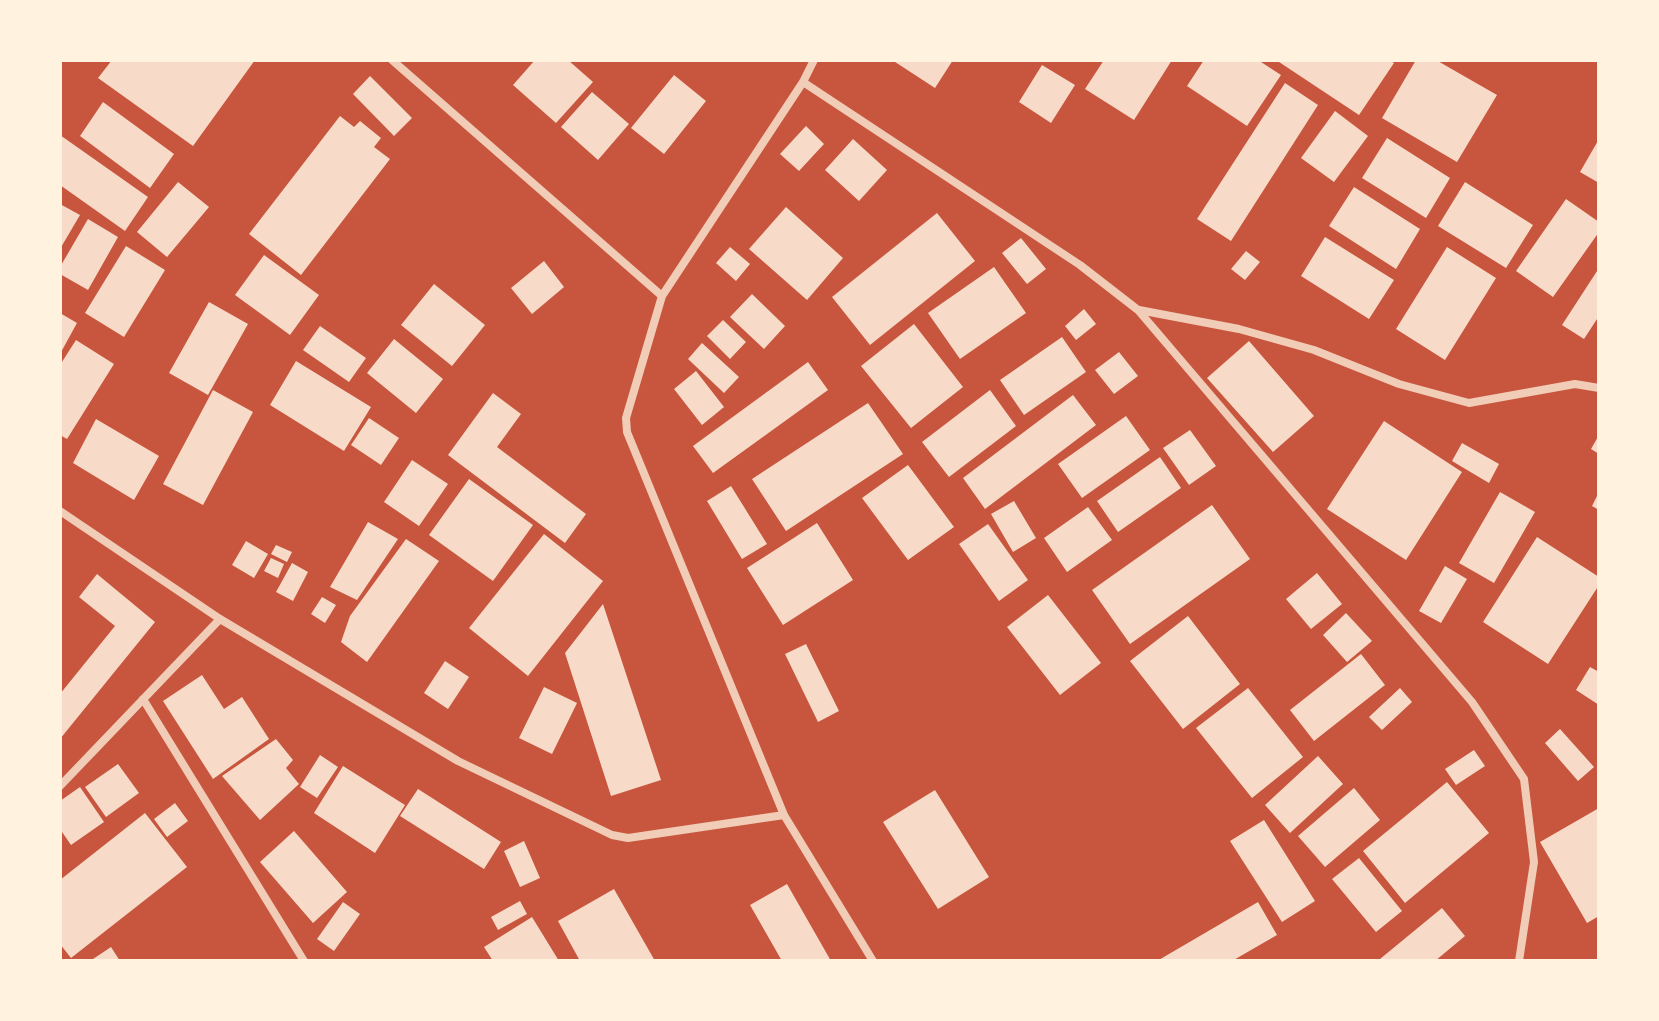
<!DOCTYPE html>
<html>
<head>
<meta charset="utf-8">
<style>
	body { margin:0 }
	#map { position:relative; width:1659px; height:1021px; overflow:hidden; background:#c8553d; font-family:"Sofia Sans Condensed",sans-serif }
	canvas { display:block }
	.frame { position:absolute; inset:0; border:62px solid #fff3e0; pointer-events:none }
</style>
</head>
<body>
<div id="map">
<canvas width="1659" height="1021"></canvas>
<div class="frame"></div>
</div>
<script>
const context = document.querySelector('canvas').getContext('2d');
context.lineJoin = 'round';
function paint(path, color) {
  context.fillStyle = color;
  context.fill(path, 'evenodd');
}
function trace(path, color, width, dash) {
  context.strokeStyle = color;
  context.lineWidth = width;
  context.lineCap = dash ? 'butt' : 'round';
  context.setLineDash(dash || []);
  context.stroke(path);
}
paint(new Path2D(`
	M112,60H255L193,146L98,78Z
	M535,60H568L593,82L556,123L513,85Z
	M892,60H953L935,88Z
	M1104,60H1172L1134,120L1085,89Z
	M1204,60H1258L1281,75L1247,126L1187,86Z
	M1276,60H1389L1394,63L1359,115Z
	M1416,60H1436L1497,95L1457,162L1382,118Z
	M1042,65L1075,85L1051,123L1019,102Z
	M674,75L706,101L664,154L631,128Z
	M370,76L412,118L394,136L353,94Z
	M1285,83L1318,105L1231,241L1197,219Z
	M592,92L629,124L598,160L561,127Z
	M103,102L174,154L150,188L80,136Z
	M1335,111L1368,136L1334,182L1301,158Z
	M340,116L354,127L360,121L381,138L374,147L390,159L301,275L249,234Z
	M806,126L824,144L799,171L780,154Z
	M60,135L148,197L125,231L60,185Z
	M1387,138L1450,178L1426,218L1362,178Z
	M853,139L887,170L859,201L825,170Z
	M1599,139V183L1580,172Z
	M178,182L209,207L167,257L137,232Z
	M1465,182L1533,225L1506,268L1438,226Z
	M1354,187L1420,229L1396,269L1329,226Z
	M1566,199L1599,222V232L1553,297L1516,271Z
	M60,204L80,215L60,249Z
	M786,207L843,258L807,300L749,249Z
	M937,213L975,261L870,345L832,297Z
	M88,219L118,237L88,290L60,274V267Z
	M1325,237L1394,280L1369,319L1301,276Z
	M1021,238L1046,269L1027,284L1002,253Z
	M126,246L165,270L124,337L85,313Z
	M730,247L750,264L736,281L716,263Z
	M1447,247L1496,278L1445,360L1396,329Z
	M1246,251L1260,262L1245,280L1231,269Z
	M264,255L319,295L290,335L235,295Z
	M544,261L564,287L532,314L511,288Z
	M994,267L1026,313L960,359L928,313Z
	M1599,268V316L1584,339L1562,325Z
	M434,284L485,325L452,366L401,325Z
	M752,294L785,326L764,349L730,317Z
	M209,302L248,324L208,395L169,373Z
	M1084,309L1096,324L1076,340L1065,326Z
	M60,313L77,323L60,354Z
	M723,320L746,342L730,359L707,336Z
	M914,324L963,387L911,428L861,366Z
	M320,326L366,358L349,382L303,350Z
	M1062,337L1086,372L1024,415L1000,380Z
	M394,339L443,379L416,413L367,373Z
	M76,340L114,364L67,439L60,435V365Z
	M1249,341L1314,416L1273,452L1207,378Z
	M702,343L739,377L724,393L688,359Z
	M1119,352L1138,376L1114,394L1095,370Z
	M296,361L371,407L344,451L270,405Z
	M808,362L828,390L713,473L693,446Z
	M696,371L724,407L702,425L674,389Z
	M213,390L253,412L203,505L163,484Z
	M990,390L1016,426L949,477L922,442Z
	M493,393L521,414L497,447L586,514L565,543L448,455Z
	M1073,395L1096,425L985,509L963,478Z
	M868,403L903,454L786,531L752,479Z
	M1126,416L1150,450L1082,498L1058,464Z
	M369,418L399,438L381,465L351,445Z
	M96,419L159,456L134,500L73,463Z
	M1384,421L1462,472L1406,560L1327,509Z
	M1190,430L1216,466L1189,485L1163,448Z
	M1599,435V454L1591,449Z
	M1462,443L1499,464L1489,483L1452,461Z
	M1160,457L1181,488L1118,532L1097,501Z
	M412,460L448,484L419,526L384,502Z
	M908,465L954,527L908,560L862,498Z
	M469,479L533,525L493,581L429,535Z
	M731,486L767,544L742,559L707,501Z
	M1500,492L1535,512L1494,583L1459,563Z
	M1599,492V510L1592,506Z
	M1014,501L1036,538L1013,552L991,514Z
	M1212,505L1250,559L1130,644L1092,590Z
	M1088,507L1112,540L1067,572L1044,538Z
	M368,522L398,539L357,600L330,587Z
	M817,523L853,580L783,625L747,568Z
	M988,524L1028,580L999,601L959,544Z
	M544,534L603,581L528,676L469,628Z
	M1537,537L1599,577V585L1548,664L1483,622Z
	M406,539L439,561L367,662L341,642L350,616Z
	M246,541L268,554L254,578L232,565Z
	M276,545L292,552L287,562L271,554Z
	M271,558L284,564L278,578L264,571Z
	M292,563L308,572L293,601L276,592Z
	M1445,566L1467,579L1441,623L1419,611Z
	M1317,573L1342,604L1311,629L1286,599Z
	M97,574L155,622L60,739V694L115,626L79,597Z
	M1048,595L1101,663L1060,695L1007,627Z
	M322,597L336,605L325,623L311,614Z
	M603,604L661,780L611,796L565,653Z
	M1346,613L1372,641L1347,662L1323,635Z
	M1188,616L1240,684L1183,729L1130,661Z
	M806,644L839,711L818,722L785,654Z
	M1361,654L1385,685L1314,741L1290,710Z
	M445,661L469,677L448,709L424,693Z
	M1590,667L1599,672V705L1576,690Z
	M202,675L224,709L242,697L269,739L213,779L163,701Z
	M544,687L577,703L552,754L519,738Z
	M1248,688L1303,757L1252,798L1196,728Z
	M1400,688L1412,702L1382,730L1369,717Z
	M1560,729L1594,767L1578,781L1545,743Z
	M276,739L293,760L286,768L299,784L260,820L222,776Z
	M1474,750L1485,766L1456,785L1445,769Z
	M320,755L338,767L317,798L300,787Z
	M1318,756L1343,784L1290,833L1265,805Z
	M118,764L139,793L106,817L85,787Z
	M343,766L405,805L375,853L314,813Z
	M1447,782L1489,833L1405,903L1363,851Z
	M80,787L104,822L71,845L60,829V801Z
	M1354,788L1380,820L1325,867L1298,836Z
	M418,789L501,842L484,869L400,816Z
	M935,790L989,877L938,909L883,822Z
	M175,803L188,821L167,837L154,819Z
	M1599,808V916L1587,923L1540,842Z
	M145,813L187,867L71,958L60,944V880Z
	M1264,820L1315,901L1282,922L1230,841Z
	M294,831L347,892L313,923L260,862Z
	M524,841L540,878L520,887L504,851Z
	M1359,858L1402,911L1376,932L1332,879Z
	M787,884L831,961H782L750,905Z
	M614,889L655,961H580L558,921Z
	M520,901L527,914L498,930L491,917Z
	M343,902L360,914L334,951L317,939Z
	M1258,902L1277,935L1232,961H1157Z
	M1442,908L1465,936L1435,961H1382L1380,959Z
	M532,917L559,961H493L484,947Z
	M111,947L120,961H90Z`), '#f7dbc8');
trace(new Path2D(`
	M392,60L662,296
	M814,60L803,82L662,296L626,418L627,432L784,815L873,961
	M803,82L1080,265L1138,310L1472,702L1524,779L1534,862L1519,961
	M1139,310L1239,329L1314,350L1399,384L1469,403L1575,384L1599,388
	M60,511L220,619L458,761L612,835L628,838L784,815
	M143,699L304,961
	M60,786L220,619`), '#f1ccb7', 8);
</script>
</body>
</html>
